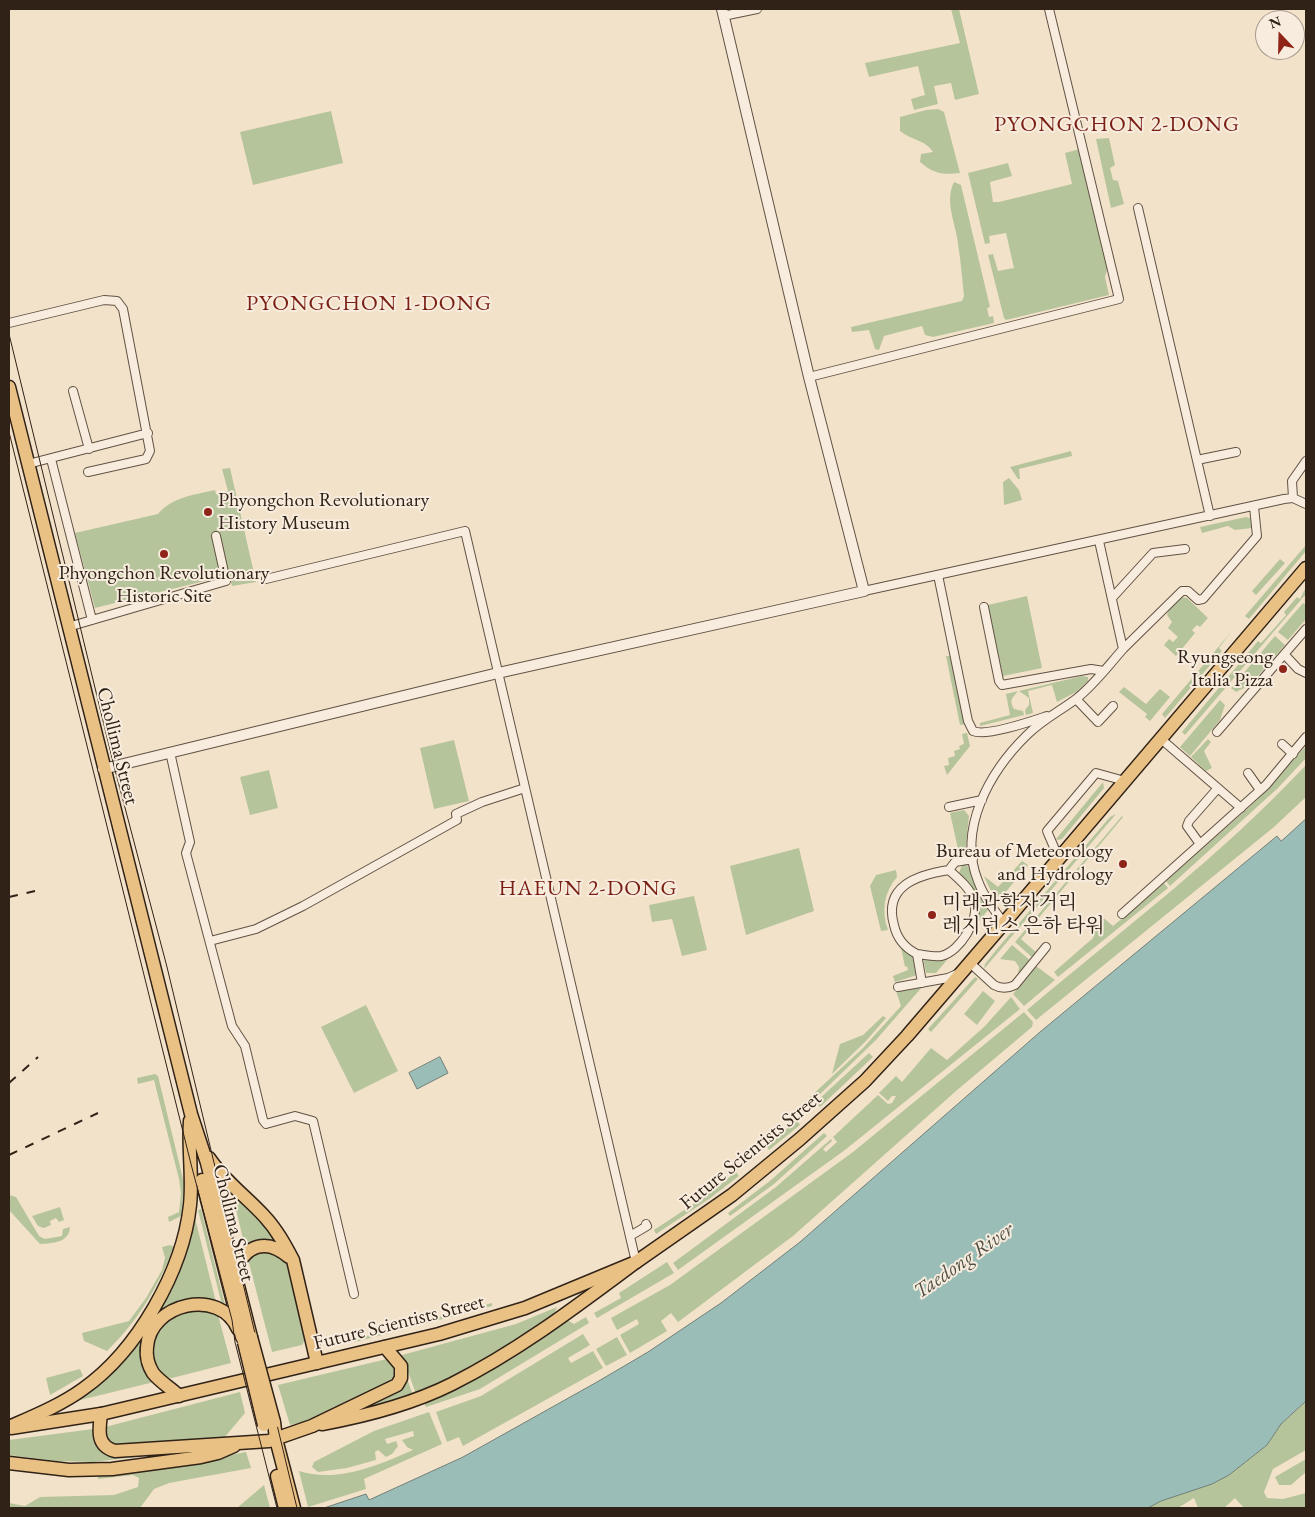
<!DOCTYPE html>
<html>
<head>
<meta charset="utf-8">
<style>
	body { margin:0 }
	#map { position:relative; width:1315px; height:1517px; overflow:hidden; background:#f3e2ca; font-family:"EB Garamond",serif }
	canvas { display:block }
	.frame { position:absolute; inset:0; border:10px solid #302217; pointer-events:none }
	.north { position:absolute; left:1255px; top:10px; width:50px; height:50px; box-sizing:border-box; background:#f7ecdd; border:1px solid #a79b8e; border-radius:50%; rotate:339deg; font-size:14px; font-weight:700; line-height:20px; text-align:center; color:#302217 }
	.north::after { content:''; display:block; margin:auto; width:18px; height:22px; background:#8f2418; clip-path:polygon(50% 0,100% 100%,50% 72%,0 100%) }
</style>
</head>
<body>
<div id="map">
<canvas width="1315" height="1517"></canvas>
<div class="frame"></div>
<div class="north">N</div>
</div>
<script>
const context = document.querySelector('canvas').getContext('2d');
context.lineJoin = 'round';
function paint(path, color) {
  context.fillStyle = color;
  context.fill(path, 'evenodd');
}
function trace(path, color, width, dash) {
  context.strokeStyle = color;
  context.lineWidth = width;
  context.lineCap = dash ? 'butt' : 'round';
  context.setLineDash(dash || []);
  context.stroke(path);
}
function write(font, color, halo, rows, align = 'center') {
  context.font = font + ' "EB Garamond","Noto Serif KR",serif';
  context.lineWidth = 4;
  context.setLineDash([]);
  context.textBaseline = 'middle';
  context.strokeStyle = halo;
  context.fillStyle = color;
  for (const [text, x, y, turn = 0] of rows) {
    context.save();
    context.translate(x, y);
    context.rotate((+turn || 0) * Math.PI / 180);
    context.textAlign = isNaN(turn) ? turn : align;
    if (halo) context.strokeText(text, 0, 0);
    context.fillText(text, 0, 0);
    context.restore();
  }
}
paint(new Path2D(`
	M951,9H959L979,94L955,100L951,83L934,86L938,104L914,110L911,99L925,95L918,66L869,77L865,63L960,43Z
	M938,109L944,112L960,173C943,175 934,174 920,162L921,154L933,152C926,140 911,140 900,131V117L926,110Z
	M331,111L343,163L253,185L240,132Z
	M1109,138L1115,165L1110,168L1113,180L1118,181L1124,204L1111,208L1096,139Z
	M1080,149L1108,266L1105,277L1109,295L1006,320L1004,318L988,255L993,254L998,271L1014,268L1006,233L989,236L990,243L985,244L968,173L1008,163L1012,176L990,182L993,202H999L1072,184L1065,153Z
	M954,182L961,185L990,307L987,308L989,317L993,316L994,323L933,337L925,335L922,326L884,336L879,350L875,349L869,330L852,332L851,327L962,301L964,296C962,279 961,262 958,244C956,224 944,202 954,182Z
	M1071,451L1072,456L1019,469L1020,479H1018L1010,467Z
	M230,468L256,582L232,586L229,575L95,608L75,533L158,514C172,497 194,495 215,490L216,494L228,491L222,469Z
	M1009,478L1019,490L1022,500L1004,505L1003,482Z
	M1246,517L1250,518L1252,528L1235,530L1228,526L1202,533L1200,527Z
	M1306,545V551L1249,619L1245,616Z
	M1280,559L1285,563L1256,595L1252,591Z
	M1306,587V594L1185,735L1182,732L1258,641L1261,643L1286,615L1284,612L1297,597L1300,599Z
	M1027,596L1042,668L1003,676L988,605Z
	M1181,597L1187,598L1208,618L1200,627L1197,625L1192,630L1195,633L1176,656L1164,645L1169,639L1173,642L1178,637L1168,628L1172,622L1167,615L1169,609Z
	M1303,603L1306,605V619L1288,640L1278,632Z
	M1231,632L1219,648L1222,651L1165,718L1162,714Z
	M1275,636L1285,645L1250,685L1236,692L1231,688Z
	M946,656H950L965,724L960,725Z
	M1082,676L1088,677V681L1076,692L1057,702L1052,685L1028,691L1033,713L1026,715L1025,710L1029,705V698L1019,691Z
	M1124,687L1146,704L1160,689L1170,697L1150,721L1145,717L1147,714L1119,692Z
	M1018,691C1014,697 1008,699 1014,709L1023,711L1024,715L980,726V723L1010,715L1006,694Z
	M1220,700L1225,705L1220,720L1190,756L1180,747Z
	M967,733L970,746L947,775L944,766L949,765L948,758L955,756L954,751L960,749L959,746L964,744L962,734Z
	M1208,739L1211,742L1204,751L1212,768L1206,771L1191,757Z
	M454,740L469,801L434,809L420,748Z
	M1306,746V758L1278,788L1170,886L1166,881L1256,801Z
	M1306,765V797L1274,827L1036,1020L1027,1010C1122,930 1221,856 1306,765Z
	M269,770L278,808L250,815L240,777Z
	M1103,782L1104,788L1062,839L1058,840L1056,839Z
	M964,810L969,816L965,854L960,858L950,813Z
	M1116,814L984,969L985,964L997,949L1110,817Z
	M1122,816L1123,817L1021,939L1038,954L1034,959L1015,942Z
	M799,848L814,911L746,935L730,866Z
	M1022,861L1028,865L1000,899L990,889L984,876L998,887Z
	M962,865H967L989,909L967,936C986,911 982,894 959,873Z
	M896,870L897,877C884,892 881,911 888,930L881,931L870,886L876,875Z
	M1164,883L1168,888L1058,977L1054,972L1093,938L1100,915L1113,926Z
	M694,896L707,950L682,956L672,919L652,922L649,905Z
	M962,942L936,973H926L923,958H935Z
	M1012,945L1031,961L1018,976L1019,967L1015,961L1000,959Z
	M901,947L913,954L917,975L895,982L893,976L908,970L907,966L905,967Z
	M1036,966L1055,980L1024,1006L1013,994Z
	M975,977L978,979L931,1032L928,1029Z
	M923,986L876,1040L816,1098H809L863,1048L901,1006L896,991Z
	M983,991L995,1001L977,1025L964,1014Z
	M1011,997L1020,1009L845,1150L678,1270L673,1263L776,1187L831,1139L832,1141L823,1149L826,1152L837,1142L833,1137L878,1095L888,1104L892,1103L896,1096H892L888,1101L879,1093L896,1076L902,1082L931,1048L947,1060L985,1026Z
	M366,1005L398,1071L354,1093L321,1027Z
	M1024,1012L1033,1022L1032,1027L956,1091L793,1236L678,1322L671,1313L661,1321L667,1331L630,1353L620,1335L639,1324L637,1319L617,1330L611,1318L670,1285L853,1152Z
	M883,1016L886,1018L866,1041L832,1074L840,1044L863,1035Z
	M869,1053L873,1057L820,1107L817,1104L798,1122L800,1125L769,1150L767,1147Z
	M155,1074L158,1076L184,1183L181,1216L169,1222L168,1217L179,1212L181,1193L179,1179L154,1080L138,1084L137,1078Z
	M824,1133L827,1136L774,1184L730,1216L728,1213L771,1180Z
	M736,1172L739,1176L709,1199L656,1234L654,1230L707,1195Z
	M232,1193L268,1230L274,1239L260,1240L245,1247Z
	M9,1195L16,1197L39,1236L45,1239L62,1236L63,1229L70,1227C69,1243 53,1243 40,1244L9,1210Z
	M60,1207L64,1220L59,1222L56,1218L50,1221L51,1225L44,1228L38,1226L32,1216Z
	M201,1209L226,1309L222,1305L198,1210Z
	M194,1214L216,1302C188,1291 163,1303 148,1326L154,1382L68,1403L132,1348Z
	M170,1245L174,1247C158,1287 138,1321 107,1351L84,1341L82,1333L129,1321L146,1298L162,1270L165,1258L162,1247Z
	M268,1250L287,1260L305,1340L302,1345L272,1352L248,1259L253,1254Z
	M667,1262L674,1273L597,1318L594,1313L621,1298L619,1293Z
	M492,1303V1306L355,1342V1339Z
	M196,1307L218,1315L231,1363L172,1378L164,1377C143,1360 155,1336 165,1318Z
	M557,1307L554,1314C509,1343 466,1373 416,1394L402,1355L516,1324Z
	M586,1317L589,1323L480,1389L426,1407L424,1403C476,1382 520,1351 567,1320L574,1324Z
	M583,1334L590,1345L568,1358L571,1363L593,1351L603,1368L463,1446L459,1437L447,1442L436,1412L481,1396Z
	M617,1337L627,1355L606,1366L596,1349Z
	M387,1359C396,1363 396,1372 394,1381L303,1422L290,1425L278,1385Z
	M80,1369L83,1376L50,1395L46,1378Z
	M406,1376L413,1395L349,1413Z
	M240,1392L245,1413L224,1438L116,1446L106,1440L105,1427Z
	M1306,1401V1450L1273,1469L1264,1492L1267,1498L1283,1499L1306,1493V1508H1244L1235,1498L1224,1508H1198L1194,1498L1178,1508H1148L1161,1501L1212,1484L1229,1475L1267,1445L1281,1424Z
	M429,1412L442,1444L364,1479L366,1489L308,1507L299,1471C337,1483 377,1466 413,1450L407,1447L402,1440L414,1436L413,1431L385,1439L387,1444L396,1441L398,1446L392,1454L386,1457L378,1450L375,1452L376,1460L347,1468L318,1472L312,1467L314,1462L374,1431Z
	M93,1429L97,1444L196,1450L92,1462L56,1461L9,1455V1440Z
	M246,1452L251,1468L169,1483L154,1489L140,1508H9V1503L25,1506L40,1497L114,1495L138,1487L139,1478L133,1475L98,1479V1472L200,1461Z
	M1306,1459V1472L1291,1485H1279L1275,1477Z
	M264,1485L270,1508H237Z`), '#b6c49b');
const water = new Path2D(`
	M1306,819V1401L1281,1424L1267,1445L1229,1475L1212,1484L1161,1501L1148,1508H324L366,1494L369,1500L463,1457L597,1382L648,1352L721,1303L800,1242L1040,1032L1277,836L1281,841Z
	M440,1057L448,1073L417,1089L409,1073Z`);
paint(water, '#9bbdb7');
trace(water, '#707f77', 1);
const minor = new Path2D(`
	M723,16L757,9
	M1138,208L1210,516
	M9,323L104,300L117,301L123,309L150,451L146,459L88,472
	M809,377L1119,299L1049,9
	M73,391L89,449
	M51,459L92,620
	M1197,460L1236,452
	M28,464L148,433
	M1293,498L1292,481L1306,461
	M938,575L968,721L973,731C986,737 1032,721 1047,716
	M266,579L465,531L636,1262
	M864,591L1284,499L1293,498L1306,504
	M1112,598L1153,553L1185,549
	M984,607L999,681L1002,685L1091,669L1104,671
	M68,627L226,581L216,536
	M1123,649L1182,591H1188L1198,600L1203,599L1257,536L1254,507
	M1285,655L1298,669L1306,673
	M1076,699L1098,722L1113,706
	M1217,732L1306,629
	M1161,739L1241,808
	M1282,744L1293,754
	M170,752L190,842L186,853L232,1026L245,1046L263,1120L266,1124L295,1116L313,1121L354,1294
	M1248,773L1260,790
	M949,807L982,800
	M1200,844L1187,826L1189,821L1218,788
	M1059,859L1047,831L1096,773L1125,781
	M1122,914L1266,785L1306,737
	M1004,923C994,910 984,897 978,881C957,829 990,771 1027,735C1042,720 1060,711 1076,699C1094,685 1108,666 1123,649L1099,541
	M210,941L256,929L303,906L457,820L456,814L482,802L525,788
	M917,954C925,955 933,957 941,956C960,952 980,919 974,900C970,888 958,878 949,870
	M970,963L994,985C1001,989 1007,989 1015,985L1046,947
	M922,983L917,954C905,948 897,939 894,925C883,886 917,875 949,870L955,862L973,859
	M898,987L948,978L957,974
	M630,1236L647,1226L646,1224`);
const tertiary = new Path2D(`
	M103,769L498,673L864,591L809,377L722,9`);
const primary = new Path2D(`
	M11,1428L101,1414L439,1334L525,1308L636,1262L732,1195L800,1139L865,1081L907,1036L1004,923L1306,568`);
const trunk = new Path2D(`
	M9,387L191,1114L207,1163L251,1337
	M209,1158C225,1182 246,1196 265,1217C277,1230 285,1245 293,1260L317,1363
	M202,1180L242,1337
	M235,1271C246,1244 267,1238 289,1257
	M179,1396C171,1388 160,1382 153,1373C148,1365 146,1355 147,1347C150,1303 220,1287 238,1329
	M101,1414C99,1430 96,1446 115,1451L269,1441L312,1426L397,1385L401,1378V1366L385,1347
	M274,1422L276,1439L294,1508
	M322,1424C366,1416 412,1404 452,1384C518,1351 577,1306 636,1262
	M9,1427C34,1416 61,1405 83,1389C137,1351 183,1271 190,1205C193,1177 188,1149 190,1121
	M9,1463L69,1470L112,1469L201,1457L218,1453L234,1446
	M277,1476L285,1508`);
trace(minor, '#615244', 10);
trace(tertiary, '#615244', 12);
trace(primary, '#302217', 15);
trace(trunk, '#302217', 15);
trace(minor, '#f7ecdd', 8);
trace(tertiary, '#f7ecdd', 10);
trace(primary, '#eac185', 12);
trace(trunk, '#eac185', 12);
trace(new Path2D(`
	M9,334L114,766L167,967L297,1508
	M9,432L191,1164L232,1320L235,1342L277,1508`), '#302217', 1);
trace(new Path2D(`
	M9,897L35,891
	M9,1083L38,1057
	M9,1155L98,1113`), '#302217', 2, [9, 9]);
const trunkBridge = new Path2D(`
	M251,1337L274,1422
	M244,1342L264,1425`);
trace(trunkBridge, '#302217', 15, []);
trace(trunkBridge, '#eac185', 12);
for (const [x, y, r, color] of [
	[208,512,5,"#8f2418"],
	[164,554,5,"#8f2418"],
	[1283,669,5,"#8f2418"],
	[1123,864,5,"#8f2418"],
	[932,915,5,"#8f2418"]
]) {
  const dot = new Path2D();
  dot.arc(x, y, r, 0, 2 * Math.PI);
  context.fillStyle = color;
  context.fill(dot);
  trace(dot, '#f7ecdd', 2);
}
write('20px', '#302217', '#f7ecdd', [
	["Phyongchon Revolutionary",218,501],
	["History Museum",218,524],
	["Phyongchon Revolutionary",164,574,"center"],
	["Historic Site",164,597,"center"],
	["Ryungseong",1273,658,"right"],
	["Italia Pizza",1273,681,"right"],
	["Bureau of Meteorology",1113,852,"right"],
	["and Hydrology",1113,875,"right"],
	["미래과학자거리",942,904],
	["레지던스 은하 타워",942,927]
], 'left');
write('20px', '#302217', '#f7ecdd', [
	["Chollima Street",117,746,76],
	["Future Scientists Street",751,1151,-39],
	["Chollima Street",233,1223,76],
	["Future Scientists Street",399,1323,-14]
]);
write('italic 21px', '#505047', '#f7ecdd', [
	["Taedong River",964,1261,-35]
]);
context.letterSpacing = '1px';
write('22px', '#7a1f14', '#f7ecdd', [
	["PYONGCHON 2-DONG",1117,125],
	["PYONGCHON 1-DONG",369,304],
	["HAEUN 2-DONG",588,889]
]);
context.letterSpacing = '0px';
</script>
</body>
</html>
